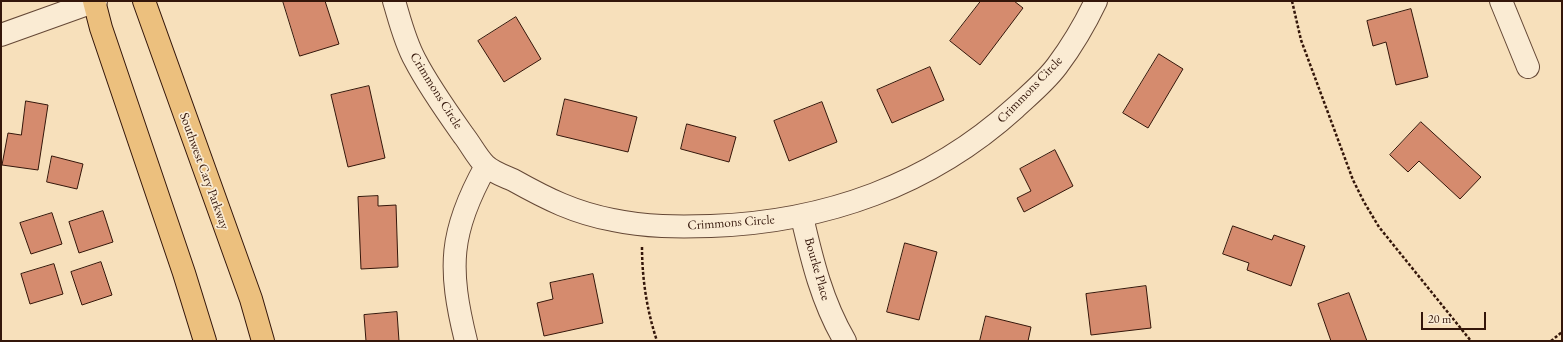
<!DOCTYPE html>
<html>
<head>
<meta charset="utf-8">
<style>
	body { margin:0 }
	#map { position:relative; width:1563px; height:342px; overflow:hidden; background:#f7e0bb; font-family:"EB Garamond",serif }
	canvas { display:block }
	.frame { position:absolute; inset:0; border:2px solid #34160a; pointer-events:none }
	.scale { position:absolute; left:1421px; top:312px; width:65px; height:18px; box-sizing:border-box; border:2px solid #34160a; border-top:0; padding-left:5px; font-size:12px; line-height:14px; white-space:nowrap; color:#34160a; -webkit-text-stroke:3px #faebd3; paint-order:stroke }
</style>
</head>
<body>
<div id="map">
<canvas width="1563" height="342"></canvas>
<div class="frame"></div>
<div class="scale">20 m</div>
</div>
<script>
const context = document.querySelector('canvas').getContext('2d');
context.lineJoin = 'round';
function paint(path, color) {
  context.fillStyle = color;
  context.fill(path, 'evenodd');
}
function trace(path, color, width, dash) {
  context.strokeStyle = color;
  context.lineWidth = width;
  context.lineCap = dash ? 'butt' : 'round';
  context.setLineDash(dash || []);
  context.stroke(path);
}
function write(font, color, halo, rows, align = 'center') {
  context.font = font + ' "EB Garamond",serif';
  context.lineWidth = 3.5;
  context.setLineDash([]);
  context.textBaseline = 'middle';
  context.strokeStyle = halo;
  context.fillStyle = color;
  for (const [text, x, y, turn = 0] of rows) {
    context.save();
    context.translate(x, y);
    context.rotate((+turn || 0) * Math.PI / 180);
    context.textAlign = isNaN(turn) ? turn : align;
    if (halo) context.strokeText(text, 0, 0);
    context.fillText(text, 0, 0);
    context.restore();
  }
}
const building = new Path2D(`
	M283,1H325L339,44L300,56Z
	M981,1H1014L1023,8L980,65L950,41Z
	M1411,9L1428,77L1396,85L1386,42L1373,46L1367,21Z
	M516,17L541,59L504,82L478,41Z
	M1159,54L1183,69L1148,128L1123,113Z
	M930,67L944,100L892,123L877,90Z
	M369,86L385,158L348,167L331,95Z
	M565,99L637,117L628,152L557,135Z
	M26,101L48,105L38,170L2,165L8,133L21,135Z
	M822,102L837,142L789,161L774,121Z
	M1421,122L1481,177L1460,199L1419,161L1408,172L1390,155Z
	M687,124L736,137L729,162L681,149Z
	M1055,150L1073,186L1024,212L1017,198L1031,191L1020,169Z
	M52,156L83,164L77,189L47,182Z
	M378,196V206L396,205L398,267L361,269L358,197Z
	M103,211L113,242L79,253L69,222Z
	M52,213L62,244L31,254L20,223Z
	M1233,226L1272,240L1274,235L1305,246L1291,286L1247,270L1249,263L1223,254Z
	M905,243L937,252L919,320L887,312Z
	M101,262L112,295L82,305L71,272Z
	M54,264L63,294L30,304L21,274Z
	M593,274L603,323L544,336L537,303L553,299L550,283Z
	M1146,286L1151,328L1091,335L1086,294Z
	M1349,293L1367,341H1331L1318,304Z
	M397,312L399,341H366L364,315Z
	M986,316L1031,327L1028,341H980Z`);
paint(building, '#d58b6e');
trace(building, '#34160a', 1);
const minor = new Path2D(`
	M394,1C400,21 405,42 415,60C429,87 447,112 464,136C471,145 477,157 485,165C492,172 504,176 513,180C547,199 575,213 613,220C646,227 678,227 711,226C825,222 930,185 1015,108C1029,95 1045,82 1057,66C1072,46 1085,24 1096,1
	M1501,1L1528,67
	M1,35L96,1
	M802,217C812,260 822,302 845,341
	M466,341C448,268 449,232 486,166`);
const major = new Path2D(`
	M94,1L101,28L184,273L205,341
	M144,1L251,299L263,341`);
trace(minor, '#654836', 24);
trace(major, '#34160a', 24);
trace(new Path2D(`
	M1292,1L1301,40L1353,180L1364,202L1379,227L1471,341
	M642,247C642,279 647,311 657,341
	M1551,341L1562,332`), '#34160a', 2.5, [3, 2]);
trace(minor, '#faebd3', 22);
trace(major, '#ecc07e', 22);
write('13px', '#34160a', '#faebd3', [
	["Crimmons Circle",1030,90,-46],
	["Crimmons Circle",436,91,58],
	["Southwest Cary Parkway",204,171,70],
	["Crimmons Circle",731,223,-4],
	["Bourke Place",817,269,74]
]);
</script>
</body>
</html>
